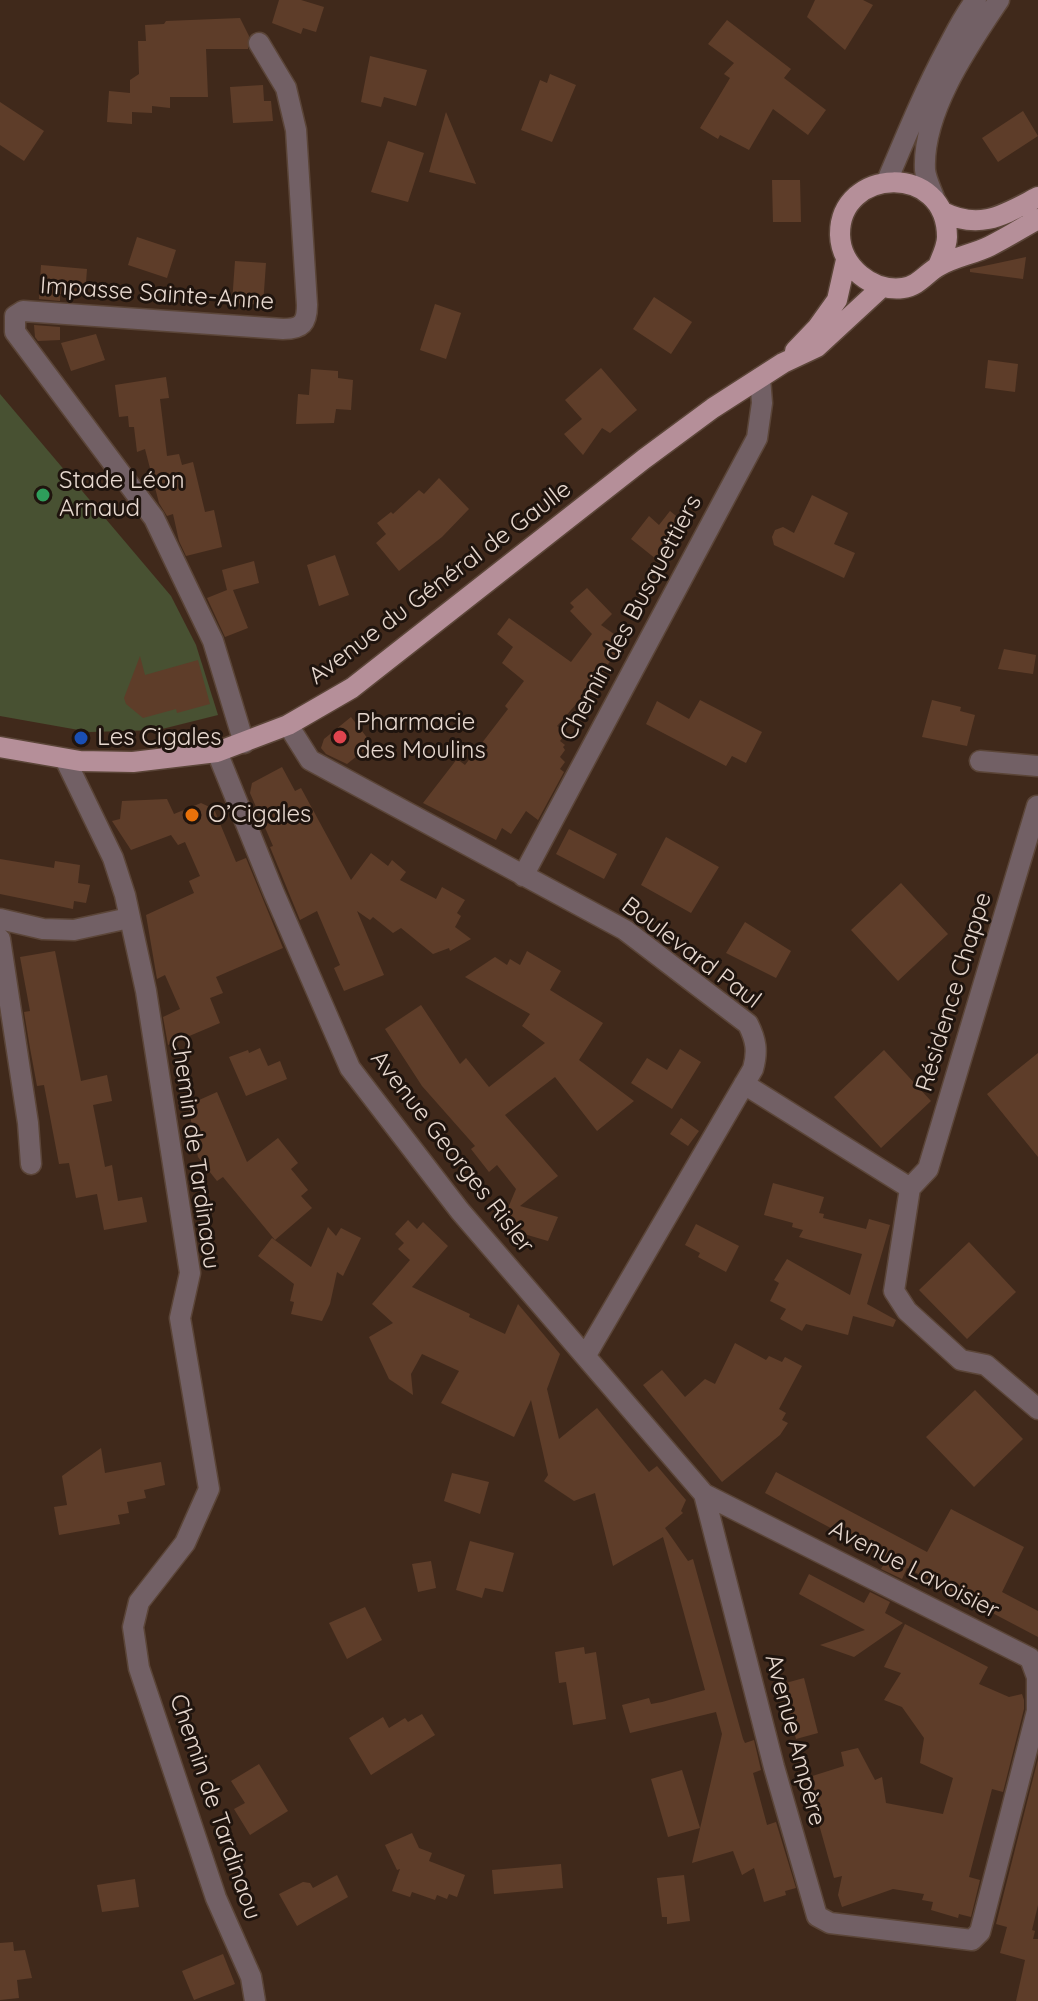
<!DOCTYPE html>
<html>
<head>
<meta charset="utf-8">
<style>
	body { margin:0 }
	canvas { display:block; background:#40291b }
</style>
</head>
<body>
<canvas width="1038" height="2001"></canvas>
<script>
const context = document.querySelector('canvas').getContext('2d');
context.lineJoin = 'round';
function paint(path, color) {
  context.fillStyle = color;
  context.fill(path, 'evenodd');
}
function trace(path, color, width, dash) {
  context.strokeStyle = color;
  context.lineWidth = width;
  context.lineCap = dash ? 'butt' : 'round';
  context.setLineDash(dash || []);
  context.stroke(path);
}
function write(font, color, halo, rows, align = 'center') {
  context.font = font + ' Quicksand,sans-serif';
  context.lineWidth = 6;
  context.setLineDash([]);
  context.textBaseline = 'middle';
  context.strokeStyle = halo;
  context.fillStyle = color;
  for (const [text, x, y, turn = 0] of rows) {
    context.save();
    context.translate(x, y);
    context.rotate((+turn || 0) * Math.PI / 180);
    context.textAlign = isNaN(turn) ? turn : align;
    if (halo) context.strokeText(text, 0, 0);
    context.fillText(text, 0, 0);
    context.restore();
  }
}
paint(new Path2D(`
	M0,394L171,596L196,645L218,715L158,730L90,732L0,716Z`), '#485132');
paint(new Path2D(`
	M279,0H301L324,7L316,32L303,28L301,34L272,23Z
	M815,0H863L873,5L845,50L807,17Z
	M240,18L249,36L248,49H206L208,97H170V108L152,106V113L132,112V124L107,122L109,91L130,93V80L139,74L138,41H146L145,25L164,24L166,21Z
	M727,20L791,69L784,78L826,110L808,135L773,109L749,150L720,135L718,139L700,128L730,78L724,74L734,63L708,44Z
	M370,56L427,70L416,106L384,97L381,107L361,102Z
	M550,74L576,85L552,142L521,130L540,80L547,83Z
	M263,85L264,101H271L273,121L233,123L230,87Z
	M0,102L44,131L24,161L0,145Z
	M1023,111L1038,136L998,162L982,138Z
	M446,112L476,184L429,172Z
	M388,141L424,153L408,202L371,192Z
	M772,180H800L801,222H773Z
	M137,237L176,250L167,278L128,265Z
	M1026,257L1023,279L970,272V269Z
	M235,261L266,263L263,305L232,303Z
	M41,265L87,269L85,296L60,294V301L39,299Z
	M654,297L692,322L671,354L633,329Z
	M435,304L461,313L446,359L420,350Z
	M34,325L60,327V340L38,341L35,337Z
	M96,334L105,360L71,371L61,343Z
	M988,360L1018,364L1015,392L985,388Z
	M601,368L637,410L610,433L602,428L583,455L564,434L582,419L565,400Z
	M311,369L338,371V378L353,380L351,410L336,409L334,423L296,424L298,394L309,395Z
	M166,377L169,398L160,399L167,456L179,454L182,465L193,462L205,512L214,510L222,547L186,556L179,541L173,514L167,516L159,503L145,449L137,452L134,427H129L128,416L119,417L115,385Z
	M439,478L469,509L442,537L399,571L376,543L386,534L377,523L391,512L393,514L419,490L424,494Z
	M812,495L848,513L834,544L855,553L844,578L774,545L772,537L775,530L783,527L794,533Z
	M670,511L685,523L656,559L631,539L649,516L659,525Z
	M335,555L349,595L319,606L307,565Z
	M254,561L259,583L233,590L248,628L225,637L207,598L227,590L222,570Z
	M587,588L612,614L601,625L624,641L598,679L557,726L566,733L560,741L565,745L563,747L565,750L560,757L565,762L560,769L564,772L538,820L526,811L511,834L502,828L496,840L423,803L457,759L465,765L508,709L505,706L524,681L502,663L513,647L497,634L509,618L571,662L592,634L570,611L574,607L570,603Z
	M1004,649L1036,655L1033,674L998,669Z
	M140,656L145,675L198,660L210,704L177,713L176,709L143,718L126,704L124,698Z
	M700,700L762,732L746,763L732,756L726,766L646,724L657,701L689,719Z
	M932,700L961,707L960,711L975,715L967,746L922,737Z
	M351,717L372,744L347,764L326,754L321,748L324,739Z
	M282,767L295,791L301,788L351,880L371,853L388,866L392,860L406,872L400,880L436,899L442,887L465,900L457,913L461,916L455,927L471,939L450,951L449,948L433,954L401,928L393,933L373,917L370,920L357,911L384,975L344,991L334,968L340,965L317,911L300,920L270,847L273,846L250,793L252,783Z
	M167,799L174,814L201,803L214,809L236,862L246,858L283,948L216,977L223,993L210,998L220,1023L168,1045L163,1017L180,1009L165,975L157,979L146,915L194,893L189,881L200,876L185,842L178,845L171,835L131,850L112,821L120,819L122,801Z
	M569,829L617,854L604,879L556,854Z
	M666,837L719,867L691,913L641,885Z
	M0,859L54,868L55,861L80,865L78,883L90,885L86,903L74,901L73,909L0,894Z
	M901,883L948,934L898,981L851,930Z
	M745,922L791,951L776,978L726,953Z
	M55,951L81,1081L107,1075L112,1101L93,1105L105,1167L112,1165L118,1201L142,1197L147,1222L104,1230L97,1194L76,1198L69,1163L59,1164L44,1085L37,1086L30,1048L24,1012L30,1011L20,957Z
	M527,951L561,971L550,990L603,1023L579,1060L634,1101L597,1131L555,1077L505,1115L558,1176L520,1206L558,1217L548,1241L500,1227L516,1189L497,1165L489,1172L471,1149L475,1146L422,1086L385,1029L421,1005L460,1064L466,1058L489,1087L545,1043L522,1026L530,1014L465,977L495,957L507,965L510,959L520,965Z
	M260,1048L268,1066L280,1061L287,1079L246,1096L229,1057L248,1050L249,1053Z
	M680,1049L701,1062L672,1109L631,1083L647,1058L667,1070Z
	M884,1050L931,1101L881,1148L834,1097Z
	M1038,1053V1157L987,1094Z
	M217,1092L247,1162L278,1138L298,1163L291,1169L308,1190L301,1196L312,1208L275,1240L223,1177L217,1181L198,1157L188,1105Z
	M681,1118L699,1131L688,1146L670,1134Z
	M773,1183L824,1197L819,1213L824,1214L823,1218L866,1229L869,1219L890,1225L867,1304L896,1320L893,1327L853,1316L848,1335L806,1324L802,1331L780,1319L786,1309L770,1301L779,1283L774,1280L787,1259L850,1295L862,1254L799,1237L803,1230L792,1227L793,1223L764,1215Z
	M408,1220L417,1229L423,1222L448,1246L412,1287L470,1314L469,1317L505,1334L518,1304L560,1354L547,1389L559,1439L597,1408L649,1472L657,1466L686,1500L681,1511L683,1513L665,1528L688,1561L693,1559L743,1739L745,1743L754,1740L761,1770L753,1773L767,1825L776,1822L796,1888L785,1891L786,1895L764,1902L754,1868L742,1875L733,1851L692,1863L722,1734L716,1712L630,1733L622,1705L649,1698L651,1704L662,1702L705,1690L663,1537L613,1566L595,1493L574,1501L544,1481L548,1475L531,1400L514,1437L441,1403L459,1371L422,1354L411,1374L413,1395L389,1379L369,1337L393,1323L372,1304L410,1260L398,1249L404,1243L395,1234Z
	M696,1224L739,1246L726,1272L698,1257L700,1253L685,1245Z
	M328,1227L336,1236L341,1228L361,1238L343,1276L337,1272L330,1304L322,1321L291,1314L294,1302L290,1301L294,1284L258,1256L272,1238L311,1267Z
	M969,1242L1016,1292L967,1339L919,1290Z
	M735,1343L766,1360L769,1356L782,1362L785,1357L802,1366L779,1409L786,1413L782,1420L788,1423L780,1435L722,1482L643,1385L662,1370L685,1397L705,1379L715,1384Z
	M975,1390L1023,1439L974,1487L926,1437Z
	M101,1448L105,1473L161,1462L165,1485L144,1490L146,1498L127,1502L129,1513L118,1515L120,1524L59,1535L54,1507L67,1505L62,1476Z
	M776,1472L927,1552L951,1509L1024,1547L1002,1592L1038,1611V1637L907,1568L902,1579L881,1569L887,1558L765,1493Z
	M452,1473L489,1482L480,1514L444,1501Z
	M470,1541L514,1553L503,1592L485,1588L482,1598L456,1590Z
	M431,1561L436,1588L418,1592L412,1564Z
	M809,1574L864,1603L870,1592L890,1602L885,1613L903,1623L854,1657L820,1645L865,1630L799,1594Z
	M365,1607L382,1640L347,1659L329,1623Z
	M905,1624L988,1667L979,1684L1009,1697L1022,1694L1024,1700V1709L1003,1792L992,1789L969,1877L980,1880L971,1917L959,1914L958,1918L931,1910L933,1902L922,1900L924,1894L893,1889L842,1907L838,1895L842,1876L834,1878L806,1778L844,1766L841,1752L858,1748L875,1780L882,1777L886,1803L943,1814L953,1778L920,1763L924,1738L902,1707L884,1700L901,1673L884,1667Z
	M584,1647L585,1654L596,1652L606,1719L573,1725L566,1682L559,1683L555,1652Z
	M804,1678L818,1733L796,1739L782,1684Z
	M422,1714L435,1735L371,1775L349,1738L383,1717L389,1728L405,1718L408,1722Z
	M1038,1759V1905L1032,1930L1035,1931L1033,1939H1038V2001H1016L1025,1960L1000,1953L1007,1927L996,1924Z
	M259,1764L288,1811L250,1835L234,1809L245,1803L231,1781Z
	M682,1770L700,1828L668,1837L651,1779Z
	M412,1833L419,1848L432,1853L429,1861L465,1875L457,1897L449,1894L447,1899L437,1895L435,1900L412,1892L410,1897L392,1891L400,1869L397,1870L385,1845Z
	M561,1864L563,1888L494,1894L492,1870Z
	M337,1875L348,1897L297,1926L279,1894L303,1882L310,1883L313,1888Z
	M684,1875L690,1921L667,1924V1917H662L657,1878Z
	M135,1879L139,1907L102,1912L97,1885Z
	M13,1942L14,1951L25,1950L32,1978L17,1980L19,1998L0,2000V1943Z
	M223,1954L235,1984L194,2000L182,1971Z`), '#5e3d29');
const minor = new Path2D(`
	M887,181C906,136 924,92 947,49C956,32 964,15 976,0
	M935,200C932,191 926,180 925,170C922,112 968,46 999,0
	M288,725L310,760L625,930L748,1024C756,1040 758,1051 753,1069L586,1355
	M244,743L213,641L154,518L15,332V316L23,311L283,329C302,329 307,323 307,305L296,130L286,88L259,43
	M217,752L274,893L350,1068L460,1211L704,1494L1030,1658L1037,1677V1711L980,1932L972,1940L830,1923L817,1916L774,1767L704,1494
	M65,759L113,858L125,895L146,991L190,1273L180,1318L209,1489L185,1543L139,1602L133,1627L139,1668L216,1898L251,1977L255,2001
	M980,761L1038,766
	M523,876L757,438L762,403L760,378
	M0,919L43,929L74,930L129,918
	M0,939L28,1123L31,1164
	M744,1084L910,1188L894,1291L907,1311L961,1360L986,1365L1038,1409
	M910,1188L928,1169L1037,806`);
const major = new Path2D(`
	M943,212C981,231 1005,214 1038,197
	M938,266C941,258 947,247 947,237C947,162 839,167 840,235C841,267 872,292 903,288C919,286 926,273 939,266C954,257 974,254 990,246C1006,238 1022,228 1038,219
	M795,351L817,328L837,300L846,260
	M0,747L80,761L133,762L217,752L288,725L352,688L644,459L713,408L783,363L817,347L882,287`);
trace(minor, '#5b4538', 23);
trace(major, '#5b4538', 23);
trace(minor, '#726065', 20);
trace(major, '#b58f99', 20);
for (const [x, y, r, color] of [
	[43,495,8,"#2e9e5b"],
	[340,737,8,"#e0444e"],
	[81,738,8,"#1a4fb4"],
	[192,815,8,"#e8710a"]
]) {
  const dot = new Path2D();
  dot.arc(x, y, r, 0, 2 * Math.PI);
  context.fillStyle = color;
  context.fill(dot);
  trace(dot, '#1f140e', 3);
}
write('24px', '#e7d8cf', '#1f140e', [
	["Impasse Sainte-Anne",157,294,4],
	["Avenue du Général de Gaulle",440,583,-37],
	["Chemin des Busquettiers",631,618,-62],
	["Boulevard Paul",691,953,37],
	["Résidence Chappe",954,992,-73],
	["Chemin de Tardinaou",195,1152,82],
	["Avenue Georges Risler",452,1152,52],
	["Avenue Lavoisier",914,1570,27],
	["Avenue Ampère",795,1740,75],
	["Chemin de Tardinaou",215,1807,71]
]);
write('24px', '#e7d8cf', '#1f140e', [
	["Stade Léon",59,481],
	["Arnaud",59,509],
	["Pharmacie",356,723],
	["des Moulins",356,751],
	["Les Cigales",97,738],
	["O’Cigales",208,815]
], 'left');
</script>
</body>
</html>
